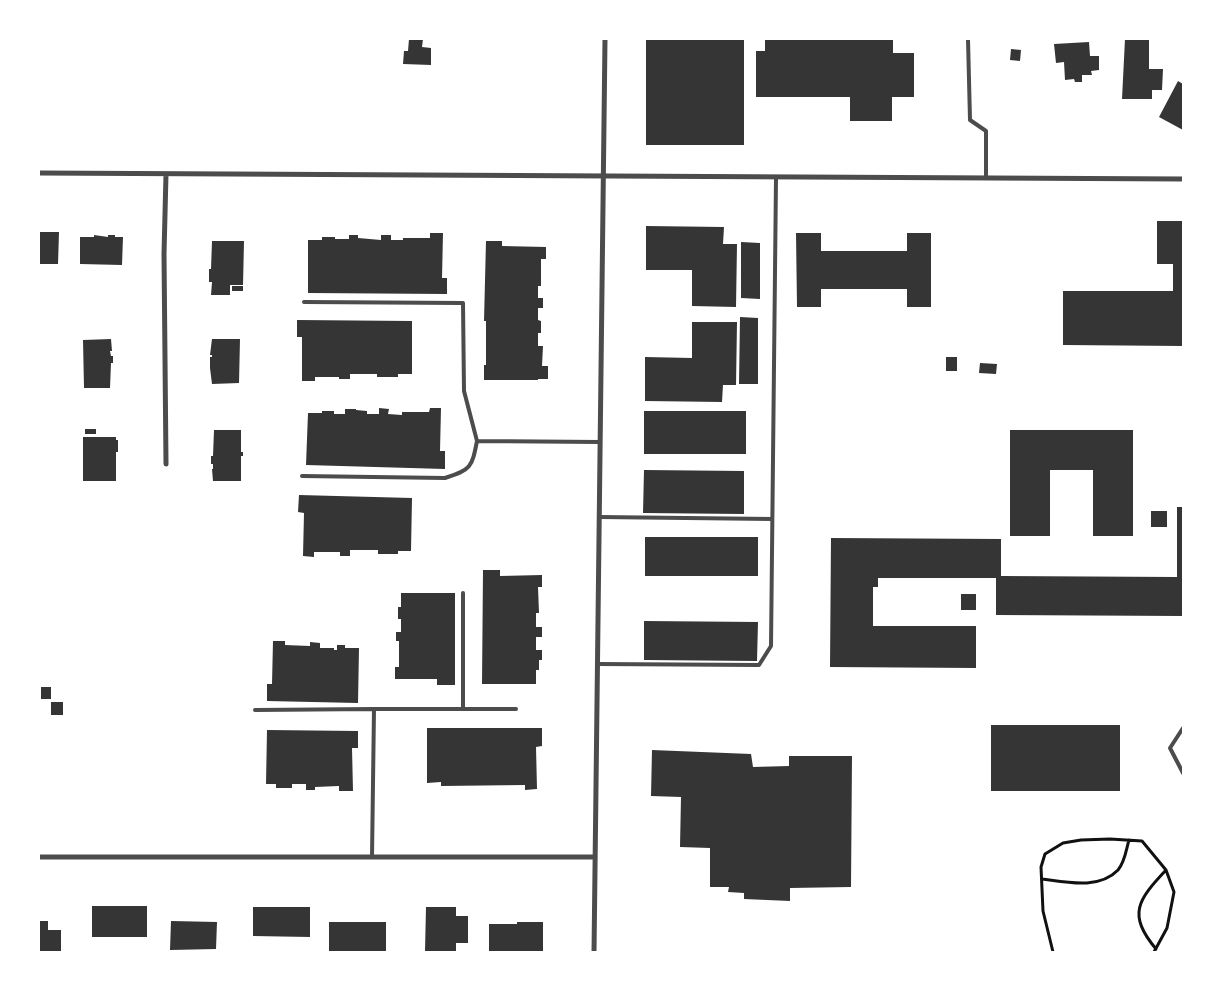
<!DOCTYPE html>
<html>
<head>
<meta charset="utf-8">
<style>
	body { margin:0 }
	#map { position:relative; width:1222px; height:991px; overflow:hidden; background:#fff; font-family:"IBM Plex Sans",sans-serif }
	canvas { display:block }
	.frame { position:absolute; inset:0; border:40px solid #fff; pointer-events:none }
</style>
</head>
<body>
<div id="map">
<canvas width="1222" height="991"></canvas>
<div class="frame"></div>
</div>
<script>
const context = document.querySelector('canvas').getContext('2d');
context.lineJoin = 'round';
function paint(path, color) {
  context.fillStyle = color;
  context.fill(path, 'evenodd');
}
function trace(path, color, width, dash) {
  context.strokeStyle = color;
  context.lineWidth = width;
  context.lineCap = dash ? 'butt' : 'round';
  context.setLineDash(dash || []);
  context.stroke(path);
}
paint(new Path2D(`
	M409,39H423L422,47L431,48V65L403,64L404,51H408Z
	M646,39H744V145H646Z
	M765,39H893V53H914V97H892V121H850V97H756V51H765Z
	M1125,39H1149V69H1163L1162,90H1152V99H1122Z
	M1089,42L1090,56H1099V70L1091,71L1092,75H1082V82H1075L1074,79L1065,80L1064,62L1056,63L1054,44Z
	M1011,49L1021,50L1020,61L1010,60Z
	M1178,81L1183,84V130L1159,117Z
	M1157,221H1183V346L1063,345V291H1173V264H1157Z
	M646,226L724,227L723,244H737L736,307L692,306V270H646Z
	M39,232H59L58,264H39Z
	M430,233H443L442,278H447V294L308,293V240H322V237H335V239H349V235H358V238L381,240V235H391V240H403V238H430Z
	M796,233H821V251H907V233H931V307H907V289H821V307H797Z
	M94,235L108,237V235H115V237H123L122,265L80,264V237H94Z
	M212,241H244L243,285H230V295H211L212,282H209V269H211Z
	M486,241H502V246L546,247V259H541V286H538V298H543V308H538V320L541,321V333H538V346H543L542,366H548V379H538V380H484V365H486V321H484Z
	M741,242L760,243V299L741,298Z
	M232,286H243V291H232Z
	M740,317L758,318V384H739Z
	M297,320L412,321V374H398V377H377V374H350V379H339V377H315V381H302V337H297Z
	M692,322H737L736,385H723L722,402L645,401V357L692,358Z
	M111,339L112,351H110L111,356H113V363H111L110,388H84L83,340Z
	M212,339H240L239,383L212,384L210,368V357H212V355H210Z
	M946,357H957V371H946Z
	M980,363L997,364L996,374L979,373Z
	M379,408L389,409L388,414L402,415V412H429L430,408H441L440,451H445V469L306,465L308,413H322V411H334V414H345V409H356V410L367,411V414H379Z
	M644,411H746V454H644Z
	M85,429H96V434H85Z
	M214,430H241V452H243V456H241V481H213L212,469H213V464H211V456H213Z
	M1010,430H1133V536H1093V470H1050V536H1010Z
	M83,437H116V440H118V452H116V481H83Z
	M644,470L744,471V514L643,513Z
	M299,495L412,498L411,551H398V554H378V550H350V556H340V552H314V557L303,556L304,513L298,512Z
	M1177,507H1183V616L996,615V578H878V587H873V626H976V668L830,667L831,538L1001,539V576L1177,577Z
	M1151,511H1167V527H1151Z
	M645,537H758V576H645Z
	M483,570H500V576L542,575V587H538L539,613H536V627H542V637H536V650H542V660H539V670H536V684H482Z
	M401,593H455V685H437V679H395V667H399V641H396V632H401V619H398V607H401Z
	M961,594H976V610H961Z
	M644,621L758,622L757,661L644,660Z
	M273,641H285V645L310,646V642L320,643V648H334V650H337V645H345V648H359L358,703L267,701V684H272Z
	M41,687H51V699H41Z
	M51,702H63V715H51Z
	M991,725H1120V791H991Z
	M427,728H542V746L536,747L537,789L525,790V785L441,786V782L427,783Z
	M267,730L358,731V748H352L353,791H339V786L315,787V790H306V784H292V788H276V784H266Z
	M652,750L751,754L753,767L789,766V756H852L851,887L790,888V901L744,899V893L728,892L729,887H710V848L680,847L681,797L651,796Z
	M92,906H147V937H92Z
	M253,907H310V937L253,936Z
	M426,907H456V916H468V943H456V952L425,951Z
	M39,921H48V930H61V952H39Z
	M171,921L217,922L216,949L170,950Z
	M329,922H386V952H329Z
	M517,922H543V952H489V924H517Z`), '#353535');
trace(new Path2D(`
	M1042,879C1066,882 1099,890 1118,870C1125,862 1126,850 1129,840
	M1156,949C1127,914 1138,900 1166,870
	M1053,952L1043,911L1041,867L1045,854L1063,843L1081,840L1110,839L1142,841L1166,870L1174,892L1167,928L1154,952`), '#111', 3);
trace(new Path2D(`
	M968,39L970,120L986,131V178
	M304,302L463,303L464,391L477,441L600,442
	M302,476L445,478C471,470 472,467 477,441
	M599,517L772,519
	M597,664L759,665L771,646L776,178
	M463,709V593
	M255,710L374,709
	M1183,728L1170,748L1183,773
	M372,857L374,709H516`), '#4c4c4c', 4);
trace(new Path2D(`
	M39,173L1183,179
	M166,174L164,254L166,464
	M39,857H595
	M594,952L605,39`), '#4c4c4c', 5);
</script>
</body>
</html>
